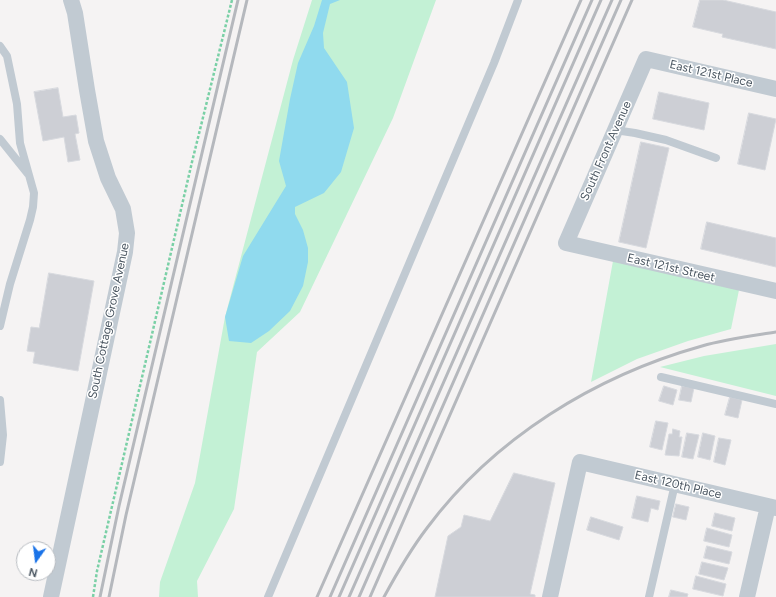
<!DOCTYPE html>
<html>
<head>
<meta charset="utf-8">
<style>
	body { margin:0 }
	#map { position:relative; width:776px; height:597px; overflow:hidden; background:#f5f3f3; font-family:Figtree,sans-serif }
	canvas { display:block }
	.north { position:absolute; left:16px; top:541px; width:40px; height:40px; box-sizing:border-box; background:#fff; border:1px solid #b7bbc0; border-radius:50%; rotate:194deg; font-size:11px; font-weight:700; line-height:16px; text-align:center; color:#4a5661 }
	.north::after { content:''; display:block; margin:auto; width:14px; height:18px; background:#1a73e8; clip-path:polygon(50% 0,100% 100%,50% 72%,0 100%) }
</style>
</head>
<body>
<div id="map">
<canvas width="776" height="597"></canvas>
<div class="north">N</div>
</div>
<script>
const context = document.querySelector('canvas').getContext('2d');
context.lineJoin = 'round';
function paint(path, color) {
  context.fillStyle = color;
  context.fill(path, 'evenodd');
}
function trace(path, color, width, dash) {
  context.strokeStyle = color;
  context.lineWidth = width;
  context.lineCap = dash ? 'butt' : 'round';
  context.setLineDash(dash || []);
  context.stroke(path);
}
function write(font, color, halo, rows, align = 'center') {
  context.font = font + ' Figtree,sans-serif';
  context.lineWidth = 3;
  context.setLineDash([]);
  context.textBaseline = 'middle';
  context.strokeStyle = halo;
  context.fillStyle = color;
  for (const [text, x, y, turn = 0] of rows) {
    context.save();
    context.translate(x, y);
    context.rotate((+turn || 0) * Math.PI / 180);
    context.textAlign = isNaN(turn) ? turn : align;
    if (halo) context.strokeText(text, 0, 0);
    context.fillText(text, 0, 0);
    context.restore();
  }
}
paint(new Path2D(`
	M312,0H436L393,118L300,312L257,352L234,509L197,581L198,597H159L160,582L195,483L225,317L293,60Z
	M613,261L739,290L731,329L688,341L637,359L591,382Z
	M776,344V396L660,367L704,356Z`), '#c3f1d5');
paint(new Path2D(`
	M322,0H340L330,4L323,33L324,48L347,82L354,128L341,172L324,193L295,207V214L303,230L308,248V262L303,286L290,311L269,331L251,343L229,341L225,317L243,256L286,186L279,161L290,99L298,63L314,26Z`), '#90daee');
const building = new Path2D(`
	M700,0H723L776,12V49L722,37L723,34L693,27Z
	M58,88L63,117L76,115L79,133L75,134L80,160L68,162L64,137L43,141L34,92Z
	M659,92L709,103L704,130L653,119Z
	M749,113L776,119L765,170L738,164Z
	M641,142L669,148L646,248L619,242Z
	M707,222L776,238V267L701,249Z
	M49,273L94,281L78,371L33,363L35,352L27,351L31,327L39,328Z
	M664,386L677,390L673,405L659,401Z
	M682,386L694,388L691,402L679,400Z
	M730,397L742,400L738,418L725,415Z
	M656,421L668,423L662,450L650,447Z
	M673,429L680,431L679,437H682L679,456L665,455L669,434H672Z
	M687,433L699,435L693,459L682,457Z
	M703,433L715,436L710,460L698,457Z
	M719,438L731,440L725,465L714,462Z
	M514,473L555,483L530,594L535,595V597H435L448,536L461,527L464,515L490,521Z
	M637,496L660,501L658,510L651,508L648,522L632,518Z
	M676,504L689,507L686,520L673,517Z
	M715,513L735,518L732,531L712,526Z
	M591,517L623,527L619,540L587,530Z
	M707,528L732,535L729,547L704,541Z
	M707,546L732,552L729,564L704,558Z
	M702,562L728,568L724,580L699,574Z
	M696,576L726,584L723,596L693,589Z
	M671,590L688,594L687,597H669Z`);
paint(building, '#cdcfd5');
trace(building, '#d7d9de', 1);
trace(new Path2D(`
	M93,597L97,571L192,162L232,0`), '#7ad0a6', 2.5, [3, 2]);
trace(new Path2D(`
	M0,46L7,56L17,104L20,143L34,193L33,207L30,220L10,284L0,326
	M615,130L635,133L666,140L716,158
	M0,139L28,174
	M661,377L776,404
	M0,400L3,435L0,462
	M268,597L494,63L518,0
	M649,597L675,484`), '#c1cad2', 8);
trace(new Path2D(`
	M776,89L646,59L566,243L776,291
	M51,597L125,252L127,233L123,209L108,178L96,141L87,90L75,13L71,0
	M550,597L580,462L776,508
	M747,597L768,506`), '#c1cad2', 16);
trace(new Path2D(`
	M100,597L119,506L238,0
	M109,597L126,515L247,0
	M317,597L581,0
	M330,597L592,0
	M339,597L601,0
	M349,597L612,0
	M359,597L621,0
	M370,597L632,0
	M384,597C397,573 411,549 427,528C494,438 595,376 702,346C726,339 751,336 776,332`), '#b5b8bd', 3);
write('12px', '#4a5661', '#fff', [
	["East 121st Place",711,74,13],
	["South Front Avenue",606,151,-66],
	["East 121st Street",671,268,13],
	["South Cottage Grove Avenue",109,321,-78],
	["East 120th Place",678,485,13]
]);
</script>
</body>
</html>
